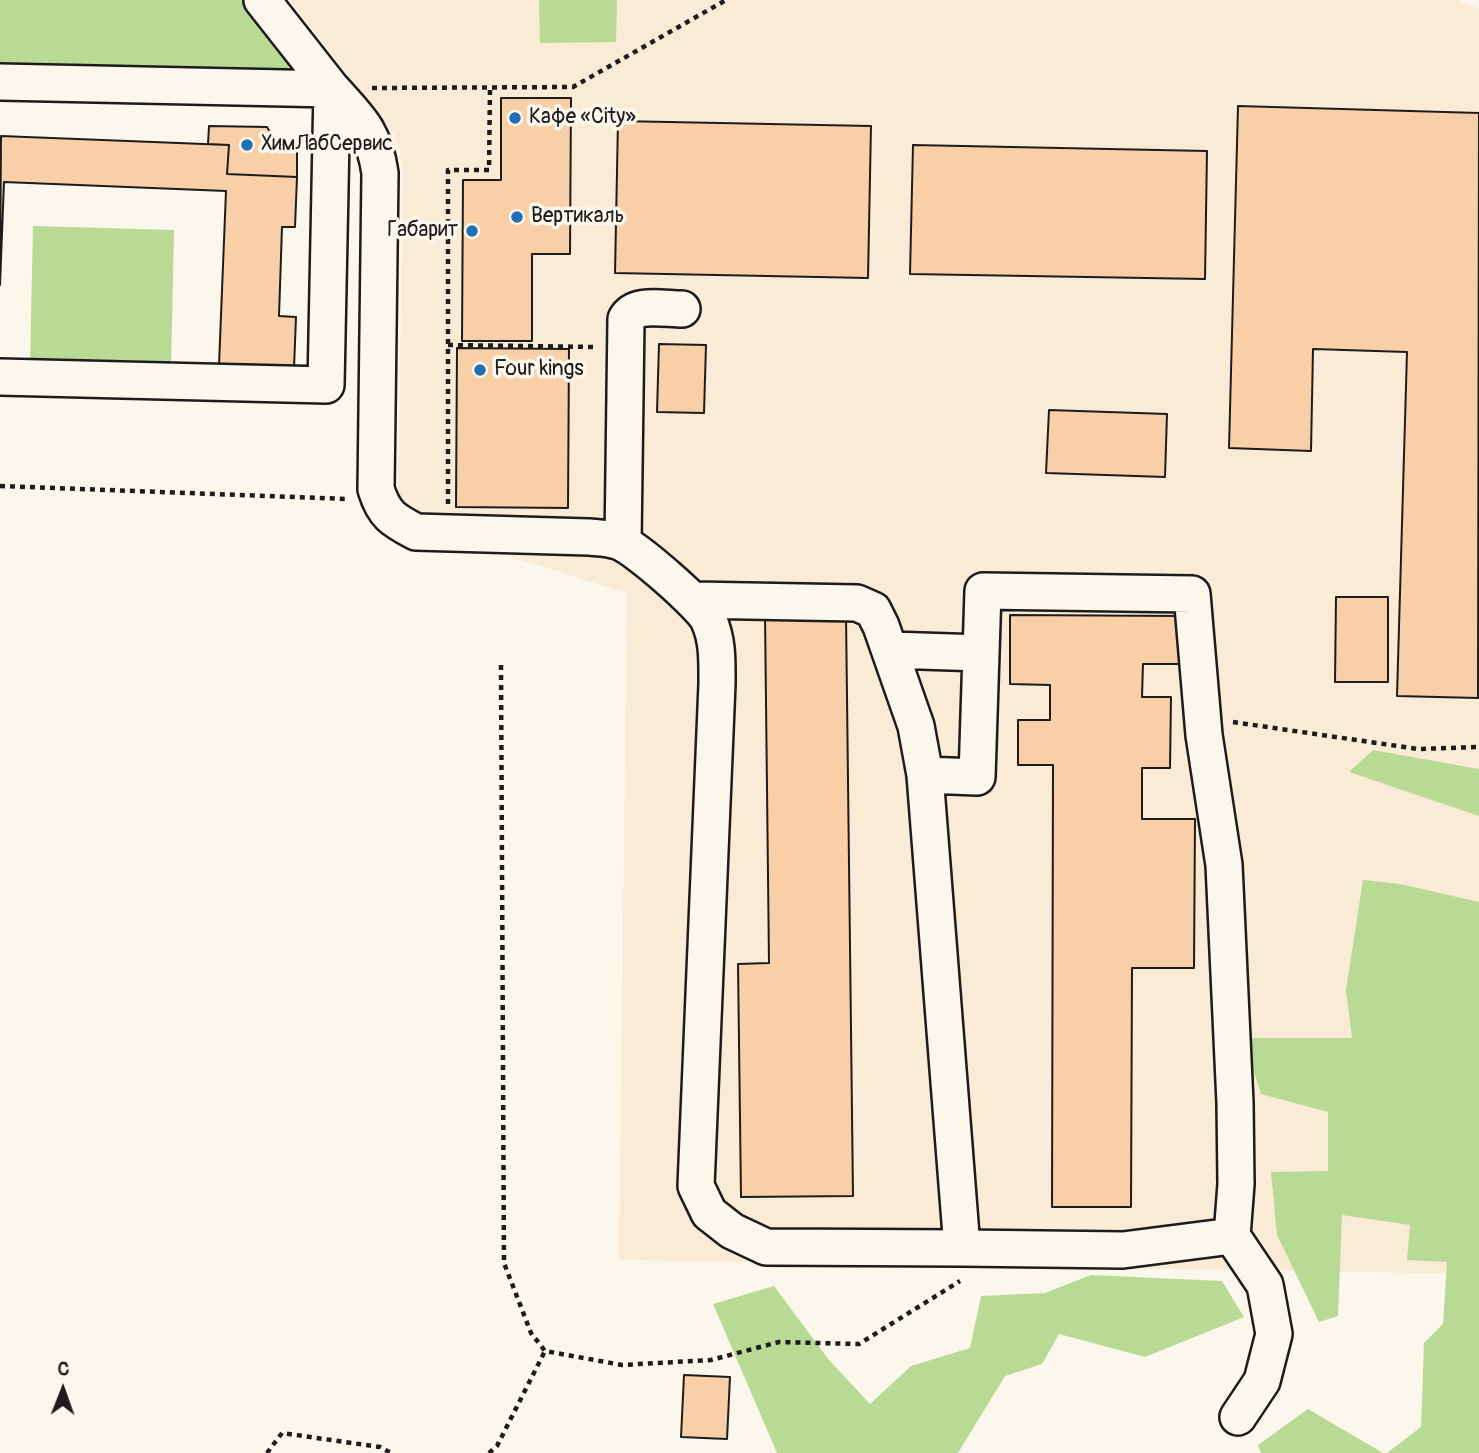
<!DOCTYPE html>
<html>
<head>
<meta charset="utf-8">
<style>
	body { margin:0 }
	#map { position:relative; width:1479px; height:1453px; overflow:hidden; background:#fbf7ec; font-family:Pangolin,sans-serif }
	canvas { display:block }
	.north { position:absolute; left:28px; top:1355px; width:70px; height:70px; -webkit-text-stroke:5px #fbf7ec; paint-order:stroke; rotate:1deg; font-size:19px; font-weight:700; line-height:28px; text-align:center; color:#1c1c1c }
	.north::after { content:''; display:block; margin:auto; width:24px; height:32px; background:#1c1c1c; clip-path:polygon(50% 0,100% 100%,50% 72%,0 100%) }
</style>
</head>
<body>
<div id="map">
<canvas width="1479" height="1453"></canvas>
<div class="north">С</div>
</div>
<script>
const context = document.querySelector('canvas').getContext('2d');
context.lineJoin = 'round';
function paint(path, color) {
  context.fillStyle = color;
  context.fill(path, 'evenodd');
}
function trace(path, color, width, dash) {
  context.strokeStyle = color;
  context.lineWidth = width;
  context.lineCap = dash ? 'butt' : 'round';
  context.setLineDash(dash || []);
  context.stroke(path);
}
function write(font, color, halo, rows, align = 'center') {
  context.font = font + ' Pangolin,sans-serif';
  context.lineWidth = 7;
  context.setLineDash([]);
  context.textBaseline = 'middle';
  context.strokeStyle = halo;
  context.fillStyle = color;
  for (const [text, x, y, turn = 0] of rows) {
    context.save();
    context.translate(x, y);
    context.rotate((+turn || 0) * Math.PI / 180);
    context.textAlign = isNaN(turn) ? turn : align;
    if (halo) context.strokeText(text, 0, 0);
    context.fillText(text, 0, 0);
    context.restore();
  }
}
paint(new Path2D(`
	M290,0H1459L1479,9V1274L619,1260L627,593L425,530L406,515L398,496L403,173L400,153L394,135Z`), '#faebd7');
paint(new Path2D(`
	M0,0H244L293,63L278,77L0,67Z
	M539,0H617L616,42L540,43Z
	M33,226L174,230L171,369L30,366Z
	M1373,750L1479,769V816L1349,772Z
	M1363,880L1400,884L1479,902V1453H1387L1421,1427L1424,1343L1443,1324L1447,1262L1407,1260L1410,1225L1342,1215L1338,1316L1319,1322L1277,1235L1271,1172L1328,1171V1112L1261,1094L1243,1038H1352L1346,990Z
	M1091,1275L1222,1281L1244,1317L1145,1357L1059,1334L1042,1364L1005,1376L958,1453H777L713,1304L774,1286L829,1360L870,1404L911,1366L970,1348L981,1296L1045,1293Z
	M1308,1409L1383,1453H1261L1258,1445Z`), '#b8da94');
const building = new Path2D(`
	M501,98H571L570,254H532V341H462L463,180H501Z
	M1238,106L1479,113L1478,698L1397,696L1407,352L1313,349L1311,451L1229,448Z
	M618,121L871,126L868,278L615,273Z
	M209,126L267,127L275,140L297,142V177L227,174L229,145L208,144Z
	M1,136L229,145L227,174L297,177L295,227H282L279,316L296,317L294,368L219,365L226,191L4,182L0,285Z
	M913,145L1207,151L1205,279L910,274Z
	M659,344L706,345L704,413L657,412Z
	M457,348L569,349L568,508L456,507Z
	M1049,410L1167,414L1165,477L1046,473Z
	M1336,597H1388V682H1335Z
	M846,614L853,1196L741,1197L738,964L769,963L765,615Z
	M1010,615L1183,616V664H1143L1142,697H1171L1170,768H1142V819H1195L1194,968H1132L1131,1207H1052L1053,765H1018V720H1050V685L1010,684Z
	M684,1375L730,1377L727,1439L681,1437Z`);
paint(building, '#f8cfa7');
trace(building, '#1c1c1c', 2);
const minor = new Path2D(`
	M0,82L332,89C359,119 374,131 380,173L376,489C384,515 393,520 416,532L589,537C600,538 610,538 620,542C636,548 703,606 709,621C718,641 717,662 717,684L696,1186L709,1213L732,1231L766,1247L962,1248L925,775L916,726L881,626L873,610L857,603L693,600
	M0,377L326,385L332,89L262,0
	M623,543L626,319C635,302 664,309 682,309
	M891,650L981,653
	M925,775L977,777L983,591L1192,594L1204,735L1224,865L1235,1103L1236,1184L1232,1236L1265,1285L1274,1334L1262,1381L1238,1417
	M962,1248L1123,1250L1232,1236`);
trace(minor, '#1c1c1c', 40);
trace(new Path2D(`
	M372,88L573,87L726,0
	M448,345L597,347
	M0,486L347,499
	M448,504V170H489L490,88
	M501,665L504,1263L531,1333L545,1351L622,1365L711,1360L779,1342L859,1344L960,1281
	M1233,722L1418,749L1479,747
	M267,1453L282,1433L380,1447L391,1453
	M489,1453L497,1446L545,1351`), '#1c1c1c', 4.5, [5, 5]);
trace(minor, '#fbf7ec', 35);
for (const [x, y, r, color] of [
	[515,118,7,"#1f6fb2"],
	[247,145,7,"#1f6fb2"],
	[517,217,7,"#1f6fb2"],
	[472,231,7,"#1f6fb2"],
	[480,370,7,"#1f6fb2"]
]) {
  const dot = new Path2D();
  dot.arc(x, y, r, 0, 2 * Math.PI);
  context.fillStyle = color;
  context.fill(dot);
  trace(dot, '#fbf7ec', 2.5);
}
write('21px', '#1c1c1c', '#fbf7ec', [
	["Кафе «City»",529,118],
	["ХимЛабСервис",261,145],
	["Вертикаль",531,217],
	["Габарит",458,231,"right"],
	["Four kings",494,370]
], 'left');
</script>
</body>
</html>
